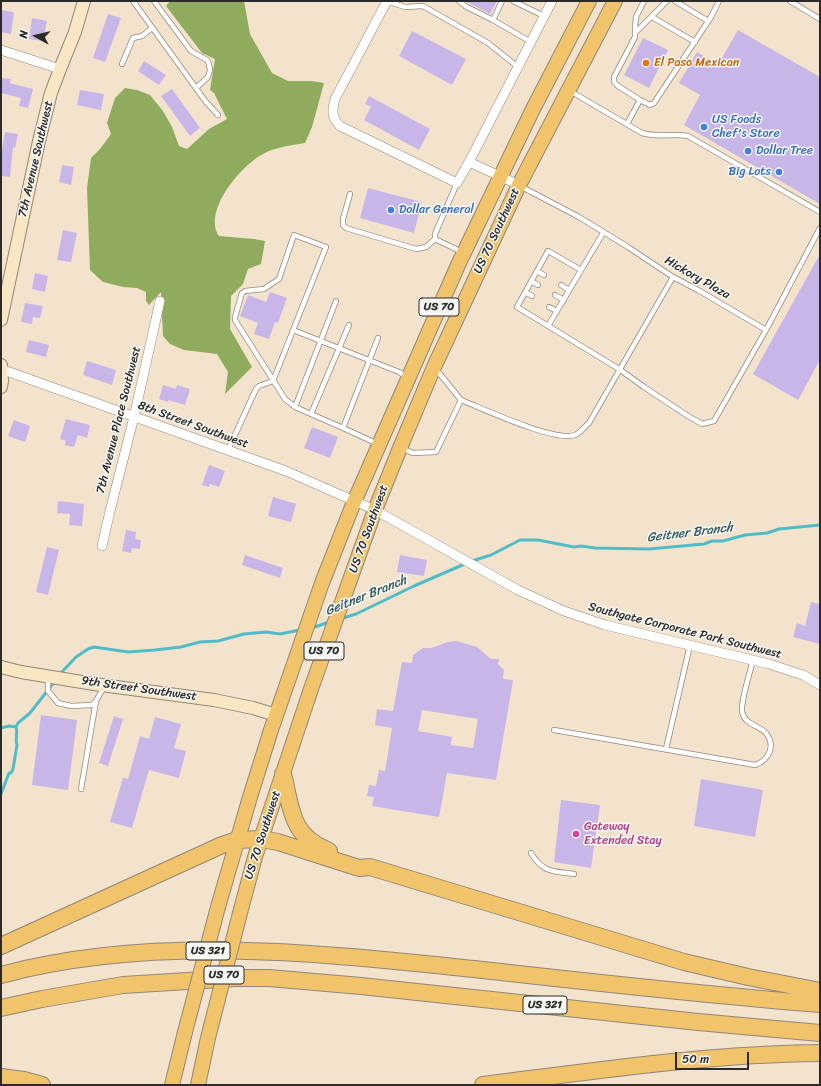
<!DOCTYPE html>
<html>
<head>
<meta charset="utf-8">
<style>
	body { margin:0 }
	#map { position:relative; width:821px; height:1086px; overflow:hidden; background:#f4e3cc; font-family:Sriracha,sans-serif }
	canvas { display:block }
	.frame { position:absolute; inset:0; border:2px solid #2b2b2b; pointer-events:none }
	.north { position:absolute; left:16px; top:16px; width:40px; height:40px; -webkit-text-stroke:3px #f6f6f2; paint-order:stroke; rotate:278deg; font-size:11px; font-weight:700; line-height:16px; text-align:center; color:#2b2b2b }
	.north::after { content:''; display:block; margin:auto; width:14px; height:18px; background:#2b2b2b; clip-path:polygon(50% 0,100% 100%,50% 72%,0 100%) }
	.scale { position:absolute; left:675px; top:1052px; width:74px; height:18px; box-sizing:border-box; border:2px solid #2b2b2b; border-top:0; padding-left:5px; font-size:12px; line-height:14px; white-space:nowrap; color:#2b2b2b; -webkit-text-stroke:3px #f6f6f2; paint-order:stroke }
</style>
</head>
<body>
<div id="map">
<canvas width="821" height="1086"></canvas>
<div class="frame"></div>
<div class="north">N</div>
<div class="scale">50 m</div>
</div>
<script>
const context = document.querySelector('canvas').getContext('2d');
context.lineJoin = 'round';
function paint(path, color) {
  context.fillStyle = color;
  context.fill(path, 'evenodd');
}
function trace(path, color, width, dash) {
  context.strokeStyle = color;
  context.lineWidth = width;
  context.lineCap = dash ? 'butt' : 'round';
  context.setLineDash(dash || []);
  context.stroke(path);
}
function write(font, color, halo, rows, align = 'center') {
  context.font = font + ' Sriracha,sans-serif';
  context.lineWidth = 3;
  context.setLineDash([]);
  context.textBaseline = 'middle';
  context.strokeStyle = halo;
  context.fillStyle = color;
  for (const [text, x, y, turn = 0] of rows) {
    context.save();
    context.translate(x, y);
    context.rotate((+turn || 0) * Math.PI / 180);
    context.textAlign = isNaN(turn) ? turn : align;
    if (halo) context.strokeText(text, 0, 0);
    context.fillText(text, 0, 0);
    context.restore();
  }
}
paint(new Path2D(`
	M170,1H244L250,34L272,73L288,81H311L324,83L312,127L305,143C289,146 272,147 258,157C238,170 203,212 219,236L254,239L265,241L261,264L248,269L243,284L231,296L230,329L252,367L225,394L228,372L217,354L184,350L170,344L163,336L161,292L149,305L146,301V292L137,288L123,287L103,282L90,270L87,188L91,158L100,149L111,134L107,123L115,98L125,88L137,90L150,95L163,111L172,127L179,146L187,149L209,129L227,119L214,93L210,90L215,59L202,53L166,6Z`), '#8fab5d');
trace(new Path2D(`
	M472,561L491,555L520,540H538L574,547L581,546L595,548L649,549L704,544L712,541H723L745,535L767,533L779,529L820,525
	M340,619L356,614L414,586L467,563
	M312,628L329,622
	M59,675L76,657L88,649L94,647L128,652L155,650L181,647L200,642L218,641L244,634L266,632L280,634L300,630
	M1,728L9,726L16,727
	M1,794L9,773H11L13,769L17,745C15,739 18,733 16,727L18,723L30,713L55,681`), '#4fbcc7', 3);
paint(new Path2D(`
	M465,1H497L490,14Z
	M1,10L14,12L11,34L1,32Z
	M108,14L121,18L105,62L93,58Z
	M32,18L47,21L43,41L29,39Z
	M738,30L820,77V204L684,125L700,95L679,83L697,52L718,65Z
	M412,31L466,59L452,85L399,56Z
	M643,38L668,50L649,88L624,75Z
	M144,61L166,75L159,85L138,71Z
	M1,78L11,79L10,83L33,89L28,108L19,106L21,98L1,93Z
	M172,89L200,128L190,136L161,96Z
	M80,90L104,94L101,110L77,105Z
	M369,96L430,129L419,150L364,120L371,107L365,104Z
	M5,132L18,134L15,148L13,147L10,177L1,176V156Z
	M62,165L74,167L71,185L59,182Z
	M368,188L422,202L414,233L360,218Z
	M63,230L77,233L71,262L57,260Z
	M820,254V360L798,400L753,374Z
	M35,273L48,276L45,292L32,289Z
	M270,292L287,298L278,323L275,322L269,339L254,334L258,323L240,316L248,295L266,302Z
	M25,303L43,306L40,318L33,317L32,324L21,322Z
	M29,340L49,345L46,357L26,352Z
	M87,361L116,370L112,385L83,375Z
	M163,385L176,389L177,385L190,389L185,405L168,400V402L159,399Z
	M66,419L90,425L87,438L78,435L74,447L65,445L66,441L60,439Z
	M14,420L30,426L25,442L8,436Z
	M312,427L338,437L330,458L304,448Z
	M209,465L225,471L219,487L210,484L209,487L202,485Z
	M273,497L296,504L291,522L268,516Z
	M58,501L84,504L82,526L69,525L70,514L57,513Z
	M126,530L136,532L135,539L141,540L140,549L132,548L131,553L122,551Z
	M47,547L59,550L48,595L36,592Z
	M245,555L283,568L280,578L242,565Z
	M400,555L427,560L424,576L397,572Z
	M811,602L820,604V644L793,637L797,623L805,626Z
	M456,641L477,647L491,659H499L498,664L504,670L503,679L513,680L496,780L447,773L439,817L372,806L374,797L367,796L369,785L376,786L379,770L385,771L392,728L375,725L377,709L393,711L402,662L412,663L413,655L423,648H431L448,642ZM422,710L478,719L473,748L451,745L452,737L418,731Z
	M41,715L77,720L68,790L32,785Z
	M114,716L123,719L108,766L99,763Z
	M155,717L181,724L174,748L186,751L179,778L149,770L132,828L110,822L123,778L128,779L140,736L149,739Z
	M701,779L763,790L755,837L694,826Z
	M561,800L600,805L591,868L554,862Z`), '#c9b6e9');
const lane = new Path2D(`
	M133,1L206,102L218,115
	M154,1L191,51L207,60L209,64L210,70L208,77L196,88
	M387,1L405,7L423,6L488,43L518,67
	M459,1L465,6L493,20
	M502,1L493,20L531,42
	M513,1L544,16
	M675,1L708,21
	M790,1L820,19
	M652,17L695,42
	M635,33L667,1
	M122,64L133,38L142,36L152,28
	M570,91L642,133C659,138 672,133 688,136L820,212
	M640,100L650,105L654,103L711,17L719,1
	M627,124L640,100L618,86L614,82V77L635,37V28L636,17L644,1
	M457,183L435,234V239L462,252
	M520,186L579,217L628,247L673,277L698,290L766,330L820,228
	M350,194L343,219V225L346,228L416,249L426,247L435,239
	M581,270L548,251L517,307L619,369L644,387L688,416L702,424L714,421L766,330
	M537,271L544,275
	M531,281L538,285
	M561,285L569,290
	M525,292L532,296
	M555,295L564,300
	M549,307L557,311
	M548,326L603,233
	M293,330L399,372L407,377
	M461,400C484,409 554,442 575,435C580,433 585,426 589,423L673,277
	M295,407L336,301
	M311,414L349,325
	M343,428L378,444
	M401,448L413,453L436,452L461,400L435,368
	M228,450L256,389L259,386L273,381L326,247L294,235L279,279L264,289L245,291L242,293L235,317V320L285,399L295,407L343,428L378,338
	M48,678V691L58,703L71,706L92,705L96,701L104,687
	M554,730L755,765C769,760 776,746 766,733C759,725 744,725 742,711C741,699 750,673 753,660
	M666,749L690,645
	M81,789L96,701
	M531,853C543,873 553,871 574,874`);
const street = new Path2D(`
	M387,1L335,99C332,110 331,117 340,126L457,183L469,162L552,1
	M1,50L60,69
	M469,162L519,185
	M1,369L286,471L375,510L518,590L564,611L605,625L769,664L803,675L820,685
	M102,546L110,511L134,417L160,301`);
const secondary = new Path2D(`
	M1,320L39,141L51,93L60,69L75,32L84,1
	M1,365L2,381L1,387
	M1,667L21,672L94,684L214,700L253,708L276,715`);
const primary = new Path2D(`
	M218,907L250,797L271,730L322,583L354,502L458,265L533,109L589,1
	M240,913L255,857L312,686L375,510L400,448L434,367L519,185L615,1
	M172,1085L185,1032
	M198,1085L208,1038`);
const highway = new Path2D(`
	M283,774C292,810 290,835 329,851
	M1,946L222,845L237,840L261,839L278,842L359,868L370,867L684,962L748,977L820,991
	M1,975C154,934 319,953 474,969C589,982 705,995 820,1004
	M1,1008L42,999L123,985L236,978H269L361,986L698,1022L820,1033
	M1,1077L24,1080L42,1085
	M483,1085C595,1071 707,1054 820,1053`);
trace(lane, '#90877c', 6);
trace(street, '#90877c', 10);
trace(secondary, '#90877c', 14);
trace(primary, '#90877c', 16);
trace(highway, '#90877c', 18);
trace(lane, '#fff', 4.5);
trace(street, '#fff', 9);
trace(secondary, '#f9e7c3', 12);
trace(primary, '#f1c36a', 14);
trace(highway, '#f1c36a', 16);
const primaryBridge = new Path2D(`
	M185,1032L218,907
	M208,1038L240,913`);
trace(primaryBridge, '#90877c', 16, []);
trace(primaryBridge, '#f1c36a', 14);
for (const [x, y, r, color] of [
	[646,63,4,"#e8710a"],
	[704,127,4,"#3f7fe0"],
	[748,151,4,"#3f7fe0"],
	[779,172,4,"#3f7fe0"],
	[391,210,4,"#3f7fe0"],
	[576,834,4,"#d1479c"]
]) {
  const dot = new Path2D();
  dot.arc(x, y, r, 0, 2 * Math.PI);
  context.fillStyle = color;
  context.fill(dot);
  trace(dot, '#f6f6f2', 1.5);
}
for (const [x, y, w] of [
	[439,307,40],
	[324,651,40],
	[208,951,44],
	[224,975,40],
	[545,1005,44]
]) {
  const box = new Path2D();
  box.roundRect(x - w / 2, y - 9, w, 18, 3);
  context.fillStyle = '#f6f6f2';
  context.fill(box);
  trace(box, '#2b2b2b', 1);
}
write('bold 11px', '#2b2b2b', null, [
	["US 70",439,307],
	["US 70",324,651],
	["US 321",208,951],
	["US 70",224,975],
	["US 321",545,1005]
]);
write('12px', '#c56008', '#f6f6f2', [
	["El Paso Mexican",654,63]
], 'left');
write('12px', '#366cbe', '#f6f6f2', [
	["US Foods",712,120],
	["Chef's Store",712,134],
	["Dollar Tree",756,151],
	["Big Lots",771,172,"right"],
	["Dollar General",399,210]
], 'left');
write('12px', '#2b2b2b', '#f6f6f2', [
	["7th Avenue Southwest",36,159,-77],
	["US 70 Southwest",497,231,-65],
	["Hickory Plaza",697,278,30],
	["7th Avenue Place Southwest",119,420,-76],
	["8th Street Southwest",193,425,20],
	["US 70 Southwest",369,529,-70],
	["Southgate Corporate Park Southwest",685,631,14],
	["9th Street Southwest",139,689,8],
	["US 70 Southwest",263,835,-72]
]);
write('12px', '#b23c85', '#f6f6f2', [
	["Gateway",584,827],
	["Extended Stay",584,841]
], 'left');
write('italic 13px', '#385e62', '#f6f6f2', [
	["Geitner Branch",690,533,-7],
	["Geitner Branch",366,596,-22]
]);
</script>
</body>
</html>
